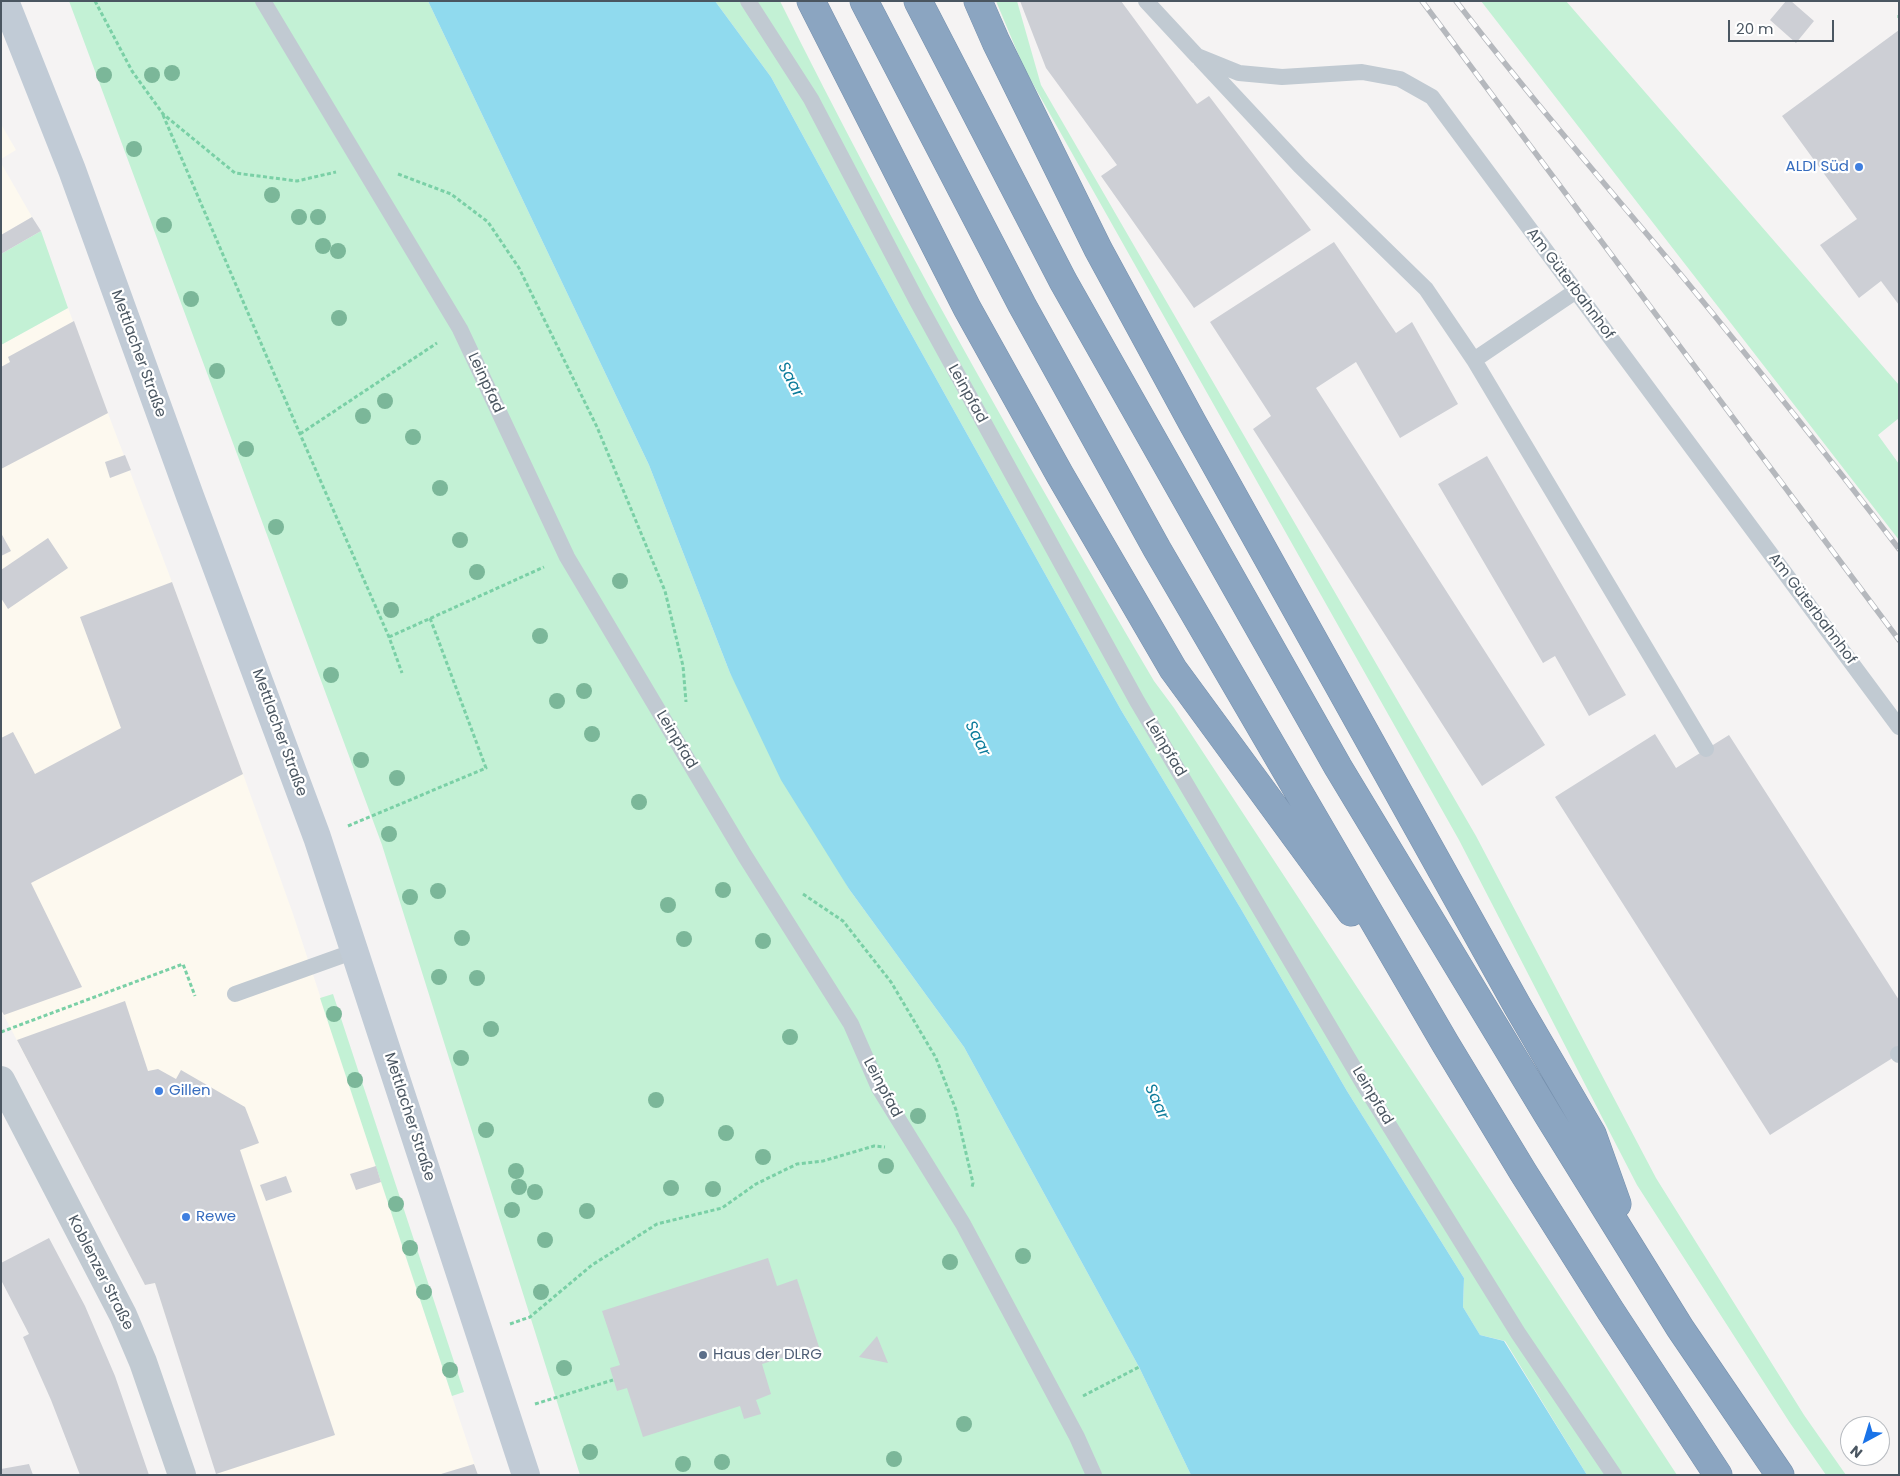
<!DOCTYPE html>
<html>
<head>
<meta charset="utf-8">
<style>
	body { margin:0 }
	#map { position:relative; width:1900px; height:1476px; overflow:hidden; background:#f5f3f3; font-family:Poppins,sans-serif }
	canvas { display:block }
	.frame { position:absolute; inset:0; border:2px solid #4a5661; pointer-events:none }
	.north { position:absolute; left:1840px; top:1416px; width:50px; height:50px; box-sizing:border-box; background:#fff; border:1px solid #b7bbc0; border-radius:50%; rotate:219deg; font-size:14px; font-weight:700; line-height:20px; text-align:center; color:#4a5661 }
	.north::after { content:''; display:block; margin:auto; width:18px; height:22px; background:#1a73e8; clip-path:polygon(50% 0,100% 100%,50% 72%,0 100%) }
	.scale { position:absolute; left:1728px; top:20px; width:106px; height:22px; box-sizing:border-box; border:2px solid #4a5661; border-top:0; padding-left:6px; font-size:15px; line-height:18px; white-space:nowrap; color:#4a5661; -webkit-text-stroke:4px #fff; paint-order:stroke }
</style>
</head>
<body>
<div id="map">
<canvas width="1900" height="1476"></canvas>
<div class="frame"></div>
<div class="north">N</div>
<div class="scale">20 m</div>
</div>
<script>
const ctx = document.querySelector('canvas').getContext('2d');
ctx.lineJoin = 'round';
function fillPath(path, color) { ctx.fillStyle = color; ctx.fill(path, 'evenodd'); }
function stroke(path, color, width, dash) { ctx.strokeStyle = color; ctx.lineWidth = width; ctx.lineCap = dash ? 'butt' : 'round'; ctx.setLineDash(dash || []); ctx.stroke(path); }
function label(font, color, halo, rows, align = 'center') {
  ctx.font = font + ' Poppins,sans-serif'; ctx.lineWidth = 4.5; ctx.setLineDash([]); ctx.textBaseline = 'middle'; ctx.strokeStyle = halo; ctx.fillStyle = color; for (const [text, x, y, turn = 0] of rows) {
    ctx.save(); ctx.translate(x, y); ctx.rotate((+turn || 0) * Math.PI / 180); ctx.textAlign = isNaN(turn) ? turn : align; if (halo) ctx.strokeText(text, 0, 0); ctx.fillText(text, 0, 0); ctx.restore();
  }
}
fillPath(new Path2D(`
	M1 124 16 150 1 159Z
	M1 163 32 217 1 235Z
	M68 308 172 582 243 774 293 914 478 1475H217L155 1283 145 1285 1 1010V345Z`), '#fdf9ef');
fillPath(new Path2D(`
	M69 1H428L649 465 730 673 849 889 964 1047 1139 1367 1191 1475H580L382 845Z
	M715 1H780C895 233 1023 458 1154 681L1174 708 1677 1475H1587L1505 1341 1480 1335 1463 1307 1464 1278 1347 1091 1241 909 1121 710 899 312 771 77Z
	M996 1H1017L1041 85 1476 836 1656 1178 1804 1415 1846 1475H1826L1790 1423 1637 1185 1459 840 1024 68Z
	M1481 1H1566L1899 385V418L1878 435 1899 464V540Z
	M41 231 68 308 1 345V254Z
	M333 994 464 1392 452 1396 320 998Z`), '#c3f1d5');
fillPath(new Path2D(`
	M428 1H715L771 77 899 312 1121 710 1241 909 1347 1091 1464 1278 1463 1307 1480 1335 1504 1341 1587 1475H1191L1139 1367 964 1047 849 889 781 780 730 673 649 465Z`), '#90daee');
fillPath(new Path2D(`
	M1020 1H1121L1197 104 1209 96 1311 230 1194 308 1101 176 1117 165 1046 68Z
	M1786 1H1791L1814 21 1796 43 1770 20Z
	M1899 30V305L1881 281 1859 298 1820 245 1857 219 1782 116Z
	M32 217 41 231 1 254V235Z
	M1334 242 1396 333 1412 322 1458 404 1400 438 1356 362 1316 388 1545 745 1482 786 1253 429 1271 416 1210 322Z
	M74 321 108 413 1 469V367L10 362 8 357Z
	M125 455 131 470 110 478 105 462Z
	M1487 456 1626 695 1589 716 1555 656 1543 663 1438 484Z
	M1 533 11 551 1 556Z
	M48 538 68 568 8 609 1 598V570Z
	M172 582 243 774 31 883 82 987 4 1015 1 1010V738L13 732 35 774 121 728 80 617Z
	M1655 734 1676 768 1729 735 1899 1000V1054L1770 1135 1555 797Z
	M125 1001 148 1071 158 1069 176 1079 181 1070 245 1107 259 1143 240 1150 335 1435 216 1474 155 1283 145 1285 17 1040Z
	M376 1166 381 1182 356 1190 350 1174Z
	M286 1176 292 1192 266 1201 260 1185Z
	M49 1238 85 1306 115 1376 149 1475H80L51 1400 23 1337 29 1334 1 1280V1263Z
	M768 1258 777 1286 797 1279 819 1347 762 1364 771 1394 756 1400 761 1414 744 1419 740 1406 643 1437 627 1388 617 1391 610 1368 620 1365 602 1311Z
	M877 1336 888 1363 859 1357Z
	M29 1464 33 1475H1V1469Z
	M474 1464 478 1475H441V1474Z`), '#cdcfd5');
const highway = new Path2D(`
	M811 1 967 308 1060 475 1173 669 1351 912
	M864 1 1022 305 1157 549 1445 1043 1523 1172 1610 1310 1718 1475
	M918 1 1063 281 1338 767 1548 1115 1680 1328 1780 1475
	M978 1 996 42 1098 249 1192 422 1518 1007 1592 1134 1617 1204`);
stroke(highway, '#7690ad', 29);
stroke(new Path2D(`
	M95 1 132 71 163 114 235 173 297 181 336 172
	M1899 15V18
	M163 115 300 434 389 637 402 673
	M398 174 451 194 488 222 519 268 597 427 665 591 683 666 686 702
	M300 434 437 343
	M389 637 544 567
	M348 826 486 768 430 618
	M803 894 843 921 891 982 936 1058 956 1110 973 1183 972 1187
	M1 1032 183 964 195 996
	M510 1324 530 1317 592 1265 657 1224 722 1208 756 1184 797 1164 823 1161 874 1146 885 1147
	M1083 1396 1139 1367
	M535 1404 613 1380`), '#7ad0a6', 3, [4, 2.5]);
stroke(new Path2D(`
	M263 1 460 329 567 557 745 856 851 1024 879 1088 963 1224 1077 1437 1094 1475
	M748 1 811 99 917 301 1137 701 1364 1085 1518 1333 1614 1475
	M1146 1 1197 56 1239 73 1282 77 1362 72 1400 79 1432 97 1899 727
	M1200 59 1300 166 1426 289 1474 360 1706 749
	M1474 360 1576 291
	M235 994 355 951
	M1898 1054 1899 1055`), '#c1cad2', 16);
stroke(new Path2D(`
	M1 1080 123 1315 143 1362 182 1475`), '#c1cad2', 28);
stroke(new Path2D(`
	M5 1 72 170 190 496 317 837 526 1475`), '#c1cbd6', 28);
stroke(highway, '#8ba5c1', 28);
const rail = new Path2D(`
	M1422 1 1899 640
	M1456 1C1528 95 1606 185 1682 276 1756 366 1828 456 1899 549`);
stroke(rail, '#b5b8bd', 5.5);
stroke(rail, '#fff', 4, [11]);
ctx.fillStyle = '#7bb799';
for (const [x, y] of [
	[172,73],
	[104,75],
	[152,75],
	[134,149],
	[272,195],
	[299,217],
	[318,217],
	[164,225],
	[323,246],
	[338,251],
	[191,299],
	[339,318],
	[217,371],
	[385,401],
	[363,416],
	[413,437],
	[246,449],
	[440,488],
	[276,527],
	[460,540],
	[477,572],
	[620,581],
	[391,610],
	[540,636],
	[331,675],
	[584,691],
	[557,701],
	[592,734],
	[361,760],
	[397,778],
	[639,802],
	[389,834],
	[723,890],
	[438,891],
	[410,897],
	[668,905],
	[462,938],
	[684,939],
	[763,941],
	[439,977],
	[477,978],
	[334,1014],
	[491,1029],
	[790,1037],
	[461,1058],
	[355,1080],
	[656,1100],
	[918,1116],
	[486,1130],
	[726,1133],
	[763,1157],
	[886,1166],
	[516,1171],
	[519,1187],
	[671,1188],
	[713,1189],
	[535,1192],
	[396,1204],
	[512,1210],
	[587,1211],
	[545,1240],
	[410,1248],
	[1023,1256],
	[950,1262],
	[424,1292],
	[541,1292],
	[564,1368],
	[450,1370],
	[964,1424],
	[590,1452],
	[894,1459],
	[722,1462],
	[683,1464]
]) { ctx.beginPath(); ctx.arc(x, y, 8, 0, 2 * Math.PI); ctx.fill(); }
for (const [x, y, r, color] of [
	[1859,167,5,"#3f7fe0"],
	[159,1091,5,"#3f7fe0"],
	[186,1217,5,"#3f7fe0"],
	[703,1355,5,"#5c6f8a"]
]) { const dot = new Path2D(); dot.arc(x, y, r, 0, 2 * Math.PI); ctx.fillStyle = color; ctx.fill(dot); stroke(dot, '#fff', 2); }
label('15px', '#366cbe', '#fff', [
	["ALDI Süd",1849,167,"right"],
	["Gillen",169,1091],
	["Rewe",196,1217]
], 'left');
label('15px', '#4a5661', '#fff', [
	["Am Güterbahnhof",1570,284,53],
	["Mettlacher Straße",138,354,70],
	["Leinpfad",485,383,65],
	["Leinpfad",967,394,61],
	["Am Güterbahnhof",1812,609,53],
	["Mettlacher Straße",279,733,70],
	["Leinpfad",676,740,59],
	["Leinpfad",1165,748,59],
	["Leinpfad",882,1088,62],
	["Leinpfad",1372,1096,59],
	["Mettlacher Straße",409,1117,72],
	["Koblenzer Straße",100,1273,63]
]);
label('15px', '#4e5e75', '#fff', [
	["Haus der DLRG",713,1355]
], 'left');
label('italic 16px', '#0c7c9b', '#fff', [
	["Saar",790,380,62],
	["Saar",977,739,63],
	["Saar",1156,1102,66]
]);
</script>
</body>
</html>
